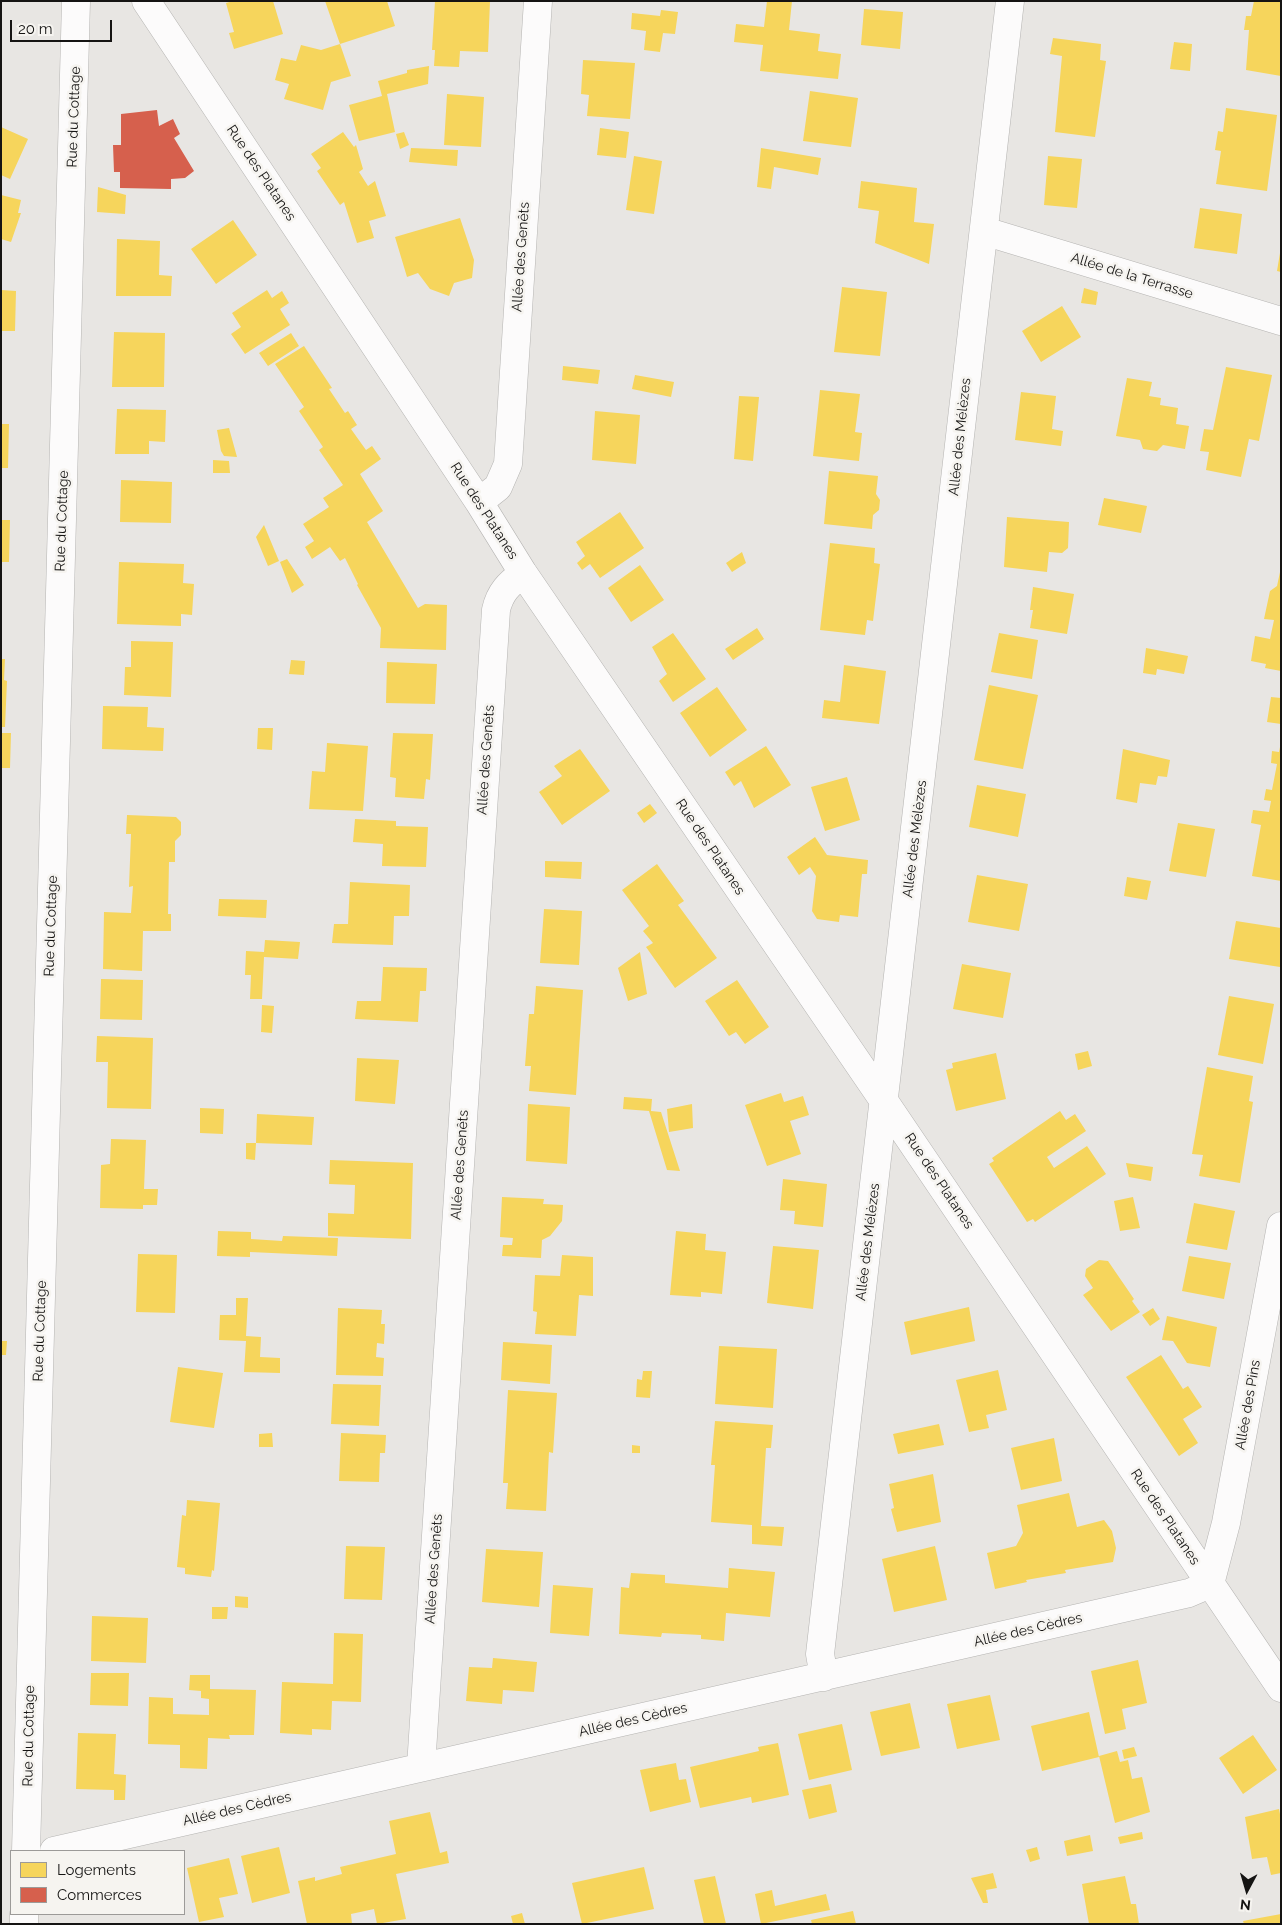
<!DOCTYPE html>
<html>
<head>
<meta charset="utf-8">
<style>
	body { margin:0 }
	#map { position:relative; width:1282px; height:1925px; overflow:hidden; background:#e8e6e3; font-family:Raleway,sans-serif }
	canvas { display:block }
	.frame { position:absolute; inset:0; border:2px solid #151413; pointer-events:none }
	.legend { position:absolute; left:10px; top:1850px; width:175px; height:65px; box-sizing:border-box; background:#f6f4f0; border:1px solid #9c9a98; margin:0; padding:6px 9px; list-style:none; font-size:15px; color:#151413 }
	.legend li { display:flex; align-items:center; gap:10px; height:25px }
	.legend b { width:25px; border:1px solid #9c9a98 }
	.north { position:absolute; left:1222px; top:1865px; width:50px; height:50px; -webkit-text-stroke:4px #f6f4f0; paint-order:stroke; rotate:186deg; font-size:14px; font-weight:700; line-height:20px; text-align:center; color:#151413 }
	.north::after { content:''; display:block; margin:auto; width:18px; height:22px; background:#151413; clip-path:polygon(50% 0,100% 100%,50% 72%,0 100%) }
	.scale { position:absolute; left:10px; top:20px; width:102px; height:22px; box-sizing:border-box; border:2px solid #151413; border-top:0; padding-left:6px; font-size:15px; line-height:18px; white-space:nowrap; color:#151413; -webkit-text-stroke:4px #f6f4f0; paint-order:stroke }
</style>
</head>
<body>
<div id="map">
<canvas width="1282" height="1925"></canvas>
<div class="frame"></div>
<ul class="legend">
<li><b style="height:14px;background:#f6d55c"></b>Logements</li>
<li><b style="height:14px;background:#d6604d"></b>Commerces</li>
</ul>
<div class="north">N</div>
<div class="scale">20 m</div>
</div>
<script>
const ctx = document.querySelector('canvas').getContext('2d');
ctx.lineJoin = 'round';
function fillPath(path, color) { ctx.fillStyle = color; ctx.fill(path, 'evenodd'); }
function stroke(path, color, width, dash) { ctx.strokeStyle = color; ctx.lineWidth = width; ctx.lineCap = dash ? 'butt' : 'round'; ctx.setLineDash(dash || []); ctx.stroke(path); }
function label(font, color, halo, rows, align = 'center') {
  ctx.font = font + ' Raleway,sans-serif'; ctx.lineWidth = 5; ctx.setLineDash([]); ctx.textBaseline = 'middle'; ctx.strokeStyle = halo; ctx.fillStyle = color; for (const [text, x, y, turn = 0] of rows) {
    ctx.save(); ctx.translate(x, y); ctx.rotate((+turn || 0) * Math.PI / 180); ctx.textAlign = isNaN(turn) ? turn : align; if (halo) ctx.strokeText(text, 0, 0); ctx.fillText(text, 0, 0); ctx.restore();
  }
}
fillPath(new Path2D(`
	M233 1H273L283 34 234 49 229 33 234 32 226 3Z
	M325 1H387L395 26 340 44 351 76 331 82 323 110 284 99 289 84 275 80 281 58 296 61 301 45 321 50 340 44Z
	M435 1H490L488 52 460 51 459 67 434 66 435 50H432Z
	M767 1H792L789 30 820 34 818 51 841 54 838 79 760 71 763 45 734 42 736 24 764 27Z
	M1254 1H1281V76L1246 70 1249 30H1244L1246 16H1251Z
	M864 9 903 12 900 49 861 45Z
	M661 10 678 12 675 34 663 33 660 52 644 50 646 31 631 29 632 13 660 16Z
	M1053 38 1101 44 1100 60 1106 61 1095 137 1055 132 1062 56 1050 54Z
	M1174 42 1192 44 1190 71 1170 69Z
	M583 60 635 63 630 119 587 116 589 95 581 94Z
	M429 66 428 84 387 94 395 132 359 141 349 105 382 96 378 81 407 73V70Z
	M810 91 858 98 851 147 803 141Z
	M447 94 484 97 481 147 444 145Z
	M1226 108 1277 115 1267 191 1216 184 1221 151 1215 150 1218 131 1223 132Z
	M1 127 28 139 10 179 1 175Z
	M600 128 629 132 626 158 597 155Z
	M343 132 354 147 356 145 363 169 359 172 368 186 375 181 386 216 369 221 374 238 357 243 344 202 340 205 317 171 321 168 311 154Z
	M404 132 409 145 400 149 396 134Z
	M411 148 458 150 457 166 409 162Z
	M761 148 821 158 818 175 774 167 771 189 757 187Z
	M634 156 662 161 654 214 626 210Z
	M1048 156 1082 159 1077 208 1044 205Z
	M861 181 917 188 914 222 934 224 929 264 875 243 879 211 858 208Z
	M98 187 126 195 125 214 97 212Z
	M1 195 21 200 18 213H21L11 242 1 239Z
	M1200 208 1242 214 1237 254 1194 248Z
	M460 218 474 260 472 278 454 283 449 296 430 289 418 273 407 277 395 237Z
	M233 220 257 255 216 284 191 249Z
	M117 239 160 241 159 275 172 276 171 296H116Z
	M1280 253 1281 254V272L1277 271Z
	M842 287 887 292 880 356 834 352Z
	M1084 288 1098 292 1096 305 1081 303Z
	M1 290 16 291 15 331H1Z
	M267 290 272 298 282 291 289 303 280 309 290 325 245 354 231 334 241 327 232 313Z
	M1062 306 1081 337 1041 362 1022 331Z
	M114 332 165 333 164 387H112Z
	M291 333 299 346 268 366 259 353Z
	M304 346 332 388 329 389 345 413 348 411 357 425 351 429 366 450 372 446 381 459 360 474 383 511 367 522 418 608 425 604 447 605 446 650 380 648 381 628 357 585 358 584 345 558 340 561 330 547 312 559 305 547 314 541 303 524 329 507 323 498 343 485 319 450 323 447 299 411 304 407 275 364Z
	M563 366 600 370 598 384 562 380Z
	M1226 367 1272 375 1259 441 1249 439 1241 477 1206 470 1209 452 1200 451 1204 429 1213 430Z
	M635 375 674 382 671 397 632 389Z
	M1127 378 1152 382 1149 396 1161 398 1160 405 1178 408 1176 424 1189 426 1185 449 1163 445 1157 451 1143 449 1140 440 1116 436Z
	M820 390 860 394 855 432 862 433 859 461 813 456Z
	M1021 392 1056 396 1052 429 1063 431 1061 446 1015 440Z
	M739 396 759 397 753 461 734 459Z
	M117 409 166 410 165 442 149 441V454H115Z
	M595 411 640 415 636 464 592 460Z
	M1 424H9L8 468H1Z
	M229 428 237 457 224 456 221 451 217 430Z
	M213 460 229 461 230 473H213Z
	M829 471 878 476 876 494 880 500 879 510 873 515 872 529 824 524Z
	M121 480 172 482 171 523 120 522Z
	M1104 498 1147 506 1141 533 1098 525Z
	M620 512 644 548 600 578 590 564 582 570 577 563 585 556 576 542Z
	M1007 517 1069 522 1068 548 1062 553 1049 552 1047 572 1004 567Z
	M1 520H10L9 562H1Z
	M264 525 279 561 268 566 256 537Z
	M830 543 875 548 874 563 880 564 873 621 867 620 865 635 820 630Z
	M742 552 746 563 732 572 726 563Z
	M287 559 304 585 292 593 280 562Z
	M119 562 184 564 183 583 194 584 192 615 181 614V626L117 624Z
	M640 565 664 600 631 622 608 588Z
	M1280 572H1281V671L1265 668 1266 664 1251 661 1255 636 1270 639 1274 620 1264 619 1270 591 1277 586Z
	M1033 587 1074 594 1067 634 1030 628 1033 610H1030Z
	M757 628 764 639 733 660 725 649Z
	M673 633 706 679 673 702 659 681 667 674 652 647Z
	M999 633 1038 640 1032 679 991 672Z
	M131 641 173 642 171 697 124 695 125 667H131Z
	M1146 648 1188 656 1184 674 1157 669 1156 675 1143 673Z
	M1 659H5L4 680 7 681 5 727H1Z
	M291 660 305 661 304 675 289 674Z
	M387 662 437 664 435 704 386 703Z
	M844 665 886 671 879 724 822 718 824 700 840 702Z
	M989 685 1038 695 1023 769 974 760Z
	M717 687 747 730 710 757 680 713Z
	M1271 697 1281 698V724L1267 722Z
	M103 706 148 707 147 727 164 728 163 751 102 749Z
	M258 728H273L272 750 257 749Z
	M1 733H11L10 768H1Z
	M393 733 433 734 430 780 426 779 424 799 395 797 396 778 390 777Z
	M327 743 368 746 363 811 309 809 312 771 325 772Z
	M766 746 791 785 754 808 741 781 734 786 725 772Z
	M1280 747H1281V881L1252 876 1261 825 1251 823 1253 810 1269 812 1271 801 1264 800 1266 789 1272 790 1277 764 1271 763 1272 751 1279 752Z
	M580 749 610 791 562 825 539 792 562 776 554 766Z
	M1123 749 1170 760 1167 777 1158 776 1156 785 1140 783 1137 803 1116 799Z
	M847 777 860 820 825 831 811 787Z
	M977 785 1026 794 1018 837 969 827Z
	M650 804 657 813 644 823 637 813Z
	M127 815 176 817 181 822V835L175 841V862H169L168 914H171V931H143L142 971 103 969 104 912 131 913 133 886 129 887 131 834H126Z
	M355 819 396 821V826L428 827 426 867 382 866 383 844 353 842Z
	M1178 823 1215 829 1206 877 1169 871Z
	M815 837 827 855 868 860 867 874H862L858 917 840 915 839 922 817 919 812 911 816 876 810 867 799 875 787 857Z
	M545 861 582 862 581 879 545 877Z
	M657 864 684 901 678 905 717 958 675 988 646 947 653 943 643 931 649 926 622 890Z
	M977 875 1028 884 1019 931 968 922Z
	M1127 877 1151 881 1147 900 1124 896Z
	M350 882 410 885 409 916H394L393 945 332 943 334 924H348Z
	M219 899 267 900 266 918 218 916Z
	M544 909 582 911 579 965 540 963Z
	M1236 921 1281 928 1280 967 1229 959Z
	M265 940 300 942 298 959 264 957 262 999H250L251 975H245L246 951 264 952Z
	M640 952 647 994 628 1001 618 968Z
	M962 964 1011 973 1003 1018 953 1009Z
	M383 967 427 968 426 991H420L418 1022 355 1019 357 1001H381Z
	M101 979 143 980 142 1020 100 1019Z
	M737 980 769 1027 745 1044 736 1032 729 1036 705 1001Z
	M536 986 583 990 576 1095 529 1091 531 1066H525L529 1014H534Z
	M1229 996 1274 1004 1263 1064 1218 1055Z
	M262 1005 274 1006 272 1033 261 1032Z
	M97 1036 153 1038 151 1109 107 1108 108 1062H96Z
	M1088 1051 1092 1066 1078 1070 1075 1054Z
	M996 1053 1006 1099 956 1111 946 1070 953 1068 952 1063Z
	M357 1058 399 1060 395 1104 355 1101Z
	M1207 1067 1253 1076 1249 1101 1253 1102 1240 1183 1199 1176 1203 1155 1192 1154Z
	M781 1093 784 1102 803 1096 809 1115 790 1121 801 1154 767 1166 745 1105Z
	M624 1097 652 1099 651 1111 661 1112 680 1171 667 1170 649 1111 623 1109Z
	M528 1104 570 1107 567 1164 526 1161Z
	M692 1104 693 1128 669 1132 667 1109Z
	M200 1108 224 1109 223 1134 200 1133Z
	M1060 1111 1066 1120 1075 1114 1086 1131 1047 1157 1054 1168 1087 1146 1106 1174 1035 1222 1033 1219 1027 1222 989 1164 994 1161 992 1158Z
	M257 1114 314 1117 312 1145 256 1143 255 1160 246 1159V1143H256Z
	M111 1139 146 1140 144 1189H158L157 1205H143V1209L100 1208 101 1165 110 1164Z
	M330 1160 413 1163 411 1239 328 1236V1213L354 1214 355 1185 329 1184Z
	M1126 1163 1153 1167 1151 1181 1129 1177Z
	M783 1179 827 1184 823 1227 794 1224 795 1211 780 1210Z
	M502 1197 544 1199 543 1204 563 1205 562 1221 550 1236 542 1240 541 1258 502 1256 503 1245H512L513 1238 500 1237Z
	M1133 1197 1140 1228 1120 1231 1114 1201Z
	M1194 1203 1235 1211 1227 1250 1186 1243Z
	M218 1231 251 1232V1239L282 1241 283 1236 338 1238 337 1256 250 1252V1257L217 1256Z
	M676 1231 706 1234 705 1250 726 1252 722 1294 701 1292V1297L670 1295Z
	M773 1246 819 1250 813 1309 767 1303Z
	M138 1254 177 1255 175 1313 136 1312Z
	M562 1255 593 1257V1296L579 1295 576 1336 535 1334 537 1312 533 1311 535 1275 560 1276Z
	M1189 1256 1231 1263 1224 1299 1182 1291Z
	M1099 1260 1108 1261 1134 1299 1132 1301 1140 1312 1111 1331 1083 1295 1093 1288 1085 1276 1086 1269Z
	M236 1298H248L246 1336 261 1337 260 1357 280 1358V1373L244 1372 246 1341 219 1340 220 1315H236Z
	M969 1307 975 1341 911 1355 904 1322Z
	M338 1308 382 1310 381 1324H385L384 1344 377 1343 376 1357 384 1358 383 1376 336 1375Z
	M1153 1308 1160 1319 1150 1326 1142 1315Z
	M1167 1316 1217 1327 1210 1367 1187 1363 1173 1341 1162 1340Z
	M1 1341H7L6 1355H1Z
	M503 1342 552 1345 550 1384 501 1380Z
	M719 1346 777 1349 773 1408 715 1404Z
	M1161 1355 1183 1389 1188 1386 1202 1407 1183 1419 1198 1443 1179 1456 1126 1377Z
	M178 1367 223 1373 214 1428 170 1422Z
	M998 1370 1007 1410 986 1415 989 1428 969 1432 956 1380Z
	M643 1371H652L650 1398 636 1397 637 1379 642 1380Z
	M333 1384 381 1385 379 1426 331 1424Z
	M508 1390 557 1393 553 1453 549 1452 546 1511 506 1509 508 1483H503Z
	M715 1421 773 1425 771 1448H766L761 1526 784 1527 782 1546 752 1544V1525L711 1522 715 1465H711Z
	M939 1424 944 1445 898 1454 893 1434Z
	M272 1433 273 1447H259V1434Z
	M341 1433 386 1435 385 1453H380L379 1482 339 1481Z
	M1054 1438 1062 1481 1021 1490 1011 1448Z
	M632 1445 640 1446V1453H632Z
	M933 1474 941 1522 897 1532 891 1509 894 1508 889 1484Z
	M1069 1493 1077 1527 1104 1520 1112 1531 1116 1548 1113 1562 1065 1570 1066 1573 1026 1580 1027 1582 995 1589 987 1553 1016 1546 1023 1533 1017 1505Z
	M187 1500 220 1503 214 1571 212 1570 211 1577 185 1574V1568L177 1567 182 1515 186 1516Z
	M346 1546 385 1547 382 1600 344 1599Z
	M935 1546 947 1600 894 1612 882 1559Z
	M486 1549 543 1552 539 1607 482 1602Z
	M729 1568 775 1572 770 1617 726 1613 724 1641 701 1639V1635L662 1633 661 1637 619 1634 621 1587 629 1588 631 1573 665 1575V1583L728 1588Z
	M553 1585 593 1588 589 1636 550 1633Z
	M235 1596 248 1597V1608L235 1607Z
	M212 1607H228L227 1619H212Z
	M92 1616 148 1618 146 1663 91 1661Z
	M334 1633 363 1634 361 1702 332 1701 331 1730 312 1729V1735L280 1733 282 1682 333 1684Z
	M493 1658 537 1662 534 1692 503 1690 502 1704 466 1701 469 1667 492 1668Z
	M1138 1660 1147 1703 1122 1709 1126 1729 1105 1734 1091 1671Z
	M91 1673H129L128 1706 90 1705Z
	M190 1675H210V1689L256 1690 254 1735H229L230 1739 208 1738 207 1769 180 1768V1745L148 1744 149 1697 173 1698V1714L209 1715V1699L201 1698V1691L189 1690Z
	M990 1695 1000 1740 957 1749 947 1704Z
	M910 1703 920 1748 881 1756 870 1712Z
	M1089 1712 1099 1757 1042 1771 1031 1726Z
	M842 1724 852 1770 809 1780 798 1734Z
	M78 1733 116 1734 114 1774 126 1775 125 1800H114V1790L76 1789Z
	M1253 1735 1277 1770 1243 1794 1219 1758Z
	M778 1743 789 1795 752 1803 751 1797 700 1808 690 1767 759 1751 758 1747Z
	M1134 1747 1137 1756 1124 1759 1122 1750Z
	M1117 1751 1120 1762 1128 1760 1132 1779 1142 1777 1150 1812 1115 1823 1099 1756Z
	M676 1763 679 1780 686 1779 691 1802 650 1812 640 1770Z
	M831 1784 837 1812 809 1819 802 1790Z
	M1279 1809 1281 1819V1873L1271 1875 1267 1857 1252 1859 1245 1817Z
	M430 1812 440 1853 447 1851 449 1863 396 1874 406 1919 377 1924 374 1909 351 1914 352 1924H307L298 1881 315 1877V1881L342 1874 340 1867 396 1854 389 1821Z
	M1142 1832 1143 1839 1120 1844 1118 1837Z
	M1090 1835 1093 1851 1067 1856 1064 1841Z
	M279 1847 290 1893 252 1903 241 1856Z
	M1037 1847 1040 1859 1030 1862 1026 1850Z
	M229 1858 238 1894 219 1898 224 1917 199 1922 187 1868Z
	M644 1867 654 1909 582 1924 572 1883Z
	M993 1873 997 1888 986 1890 988 1903H983L971 1878Z
	M715 1876 726 1924H704L694 1880Z
	M1125 1876 1131 1904H1136L1139 1924H1089L1082 1884Z
	M772 1890 775 1906 826 1894 830 1910 761 1924 755 1894Z
	M853 1911 856 1924H812L811 1920Z
	M522 1913 525 1924H513L511 1916Z
	M1281 1914V1924H1244L1243 1921Z`), '#f6d55c');
fillPath(new Path2D(`
	M157 110 159 126 173 119 180 134 174 138 194 171 185 178 171 179V189L120 188V172H114L113 145H121V114Z`), '#d6604d');
const minor = new Path2D(`
	M146 1 479 502 523 573 884 1101 1281 1688
	M984 231 1281 321
	M479 502 498 487 508 464 538 1
	M824 1677 820 1654 1010 1
	M421 1767 496 610C500 592 509 584 523 573
	M26 1851 76 1
	M54 1851 1189 1593 1210 1584 1226 1523 1281 1226
	M24 1924V1914`);
stroke(minor, '#b5b4b2', 29);
stroke(minor, '#fcfbfb', 28);
label('14px', '#151413', '#f6f4f0', [
	["Rue du Cottage",74,117,-88],
	["Rue des Platanes",261,173,56],
	["Allée des Genêts",521,257,-86],
	["Allée de la Terrasse",1132,276,17],
	["Allée des Mélèzes",960,437,-84],
	["Rue des Platanes",484,511,57],
	["Rue du Cottage",62,521,-88],
	["Allée des Genêts",486,760,-86],
	["Allée des Mélèzes",915,839,-83],
	["Rue des Platanes",710,847,56],
	["Rue du Cottage",51,926,-88],
	["Allée des Genêts",460,1165,-86],
	["Rue des Platanes",939,1181,56],
	["Allée des Mélèzes",868,1242,-83],
	["Rue du Cottage",40,1331,-88],
	["Allée des Pins",1248,1405,-80],
	["Rue des Platanes",1165,1517,56],
	["Allée des Genêts",434,1569,-86],
	["Allée des Cèdres",1028,1630,-13],
	["Allée des Cèdres",633,1720,-13],
	["Rue du Cottage",29,1736,-89],
	["Allée des Cèdres",237,1809,-13]
]);
</script>
</body>
</html>
